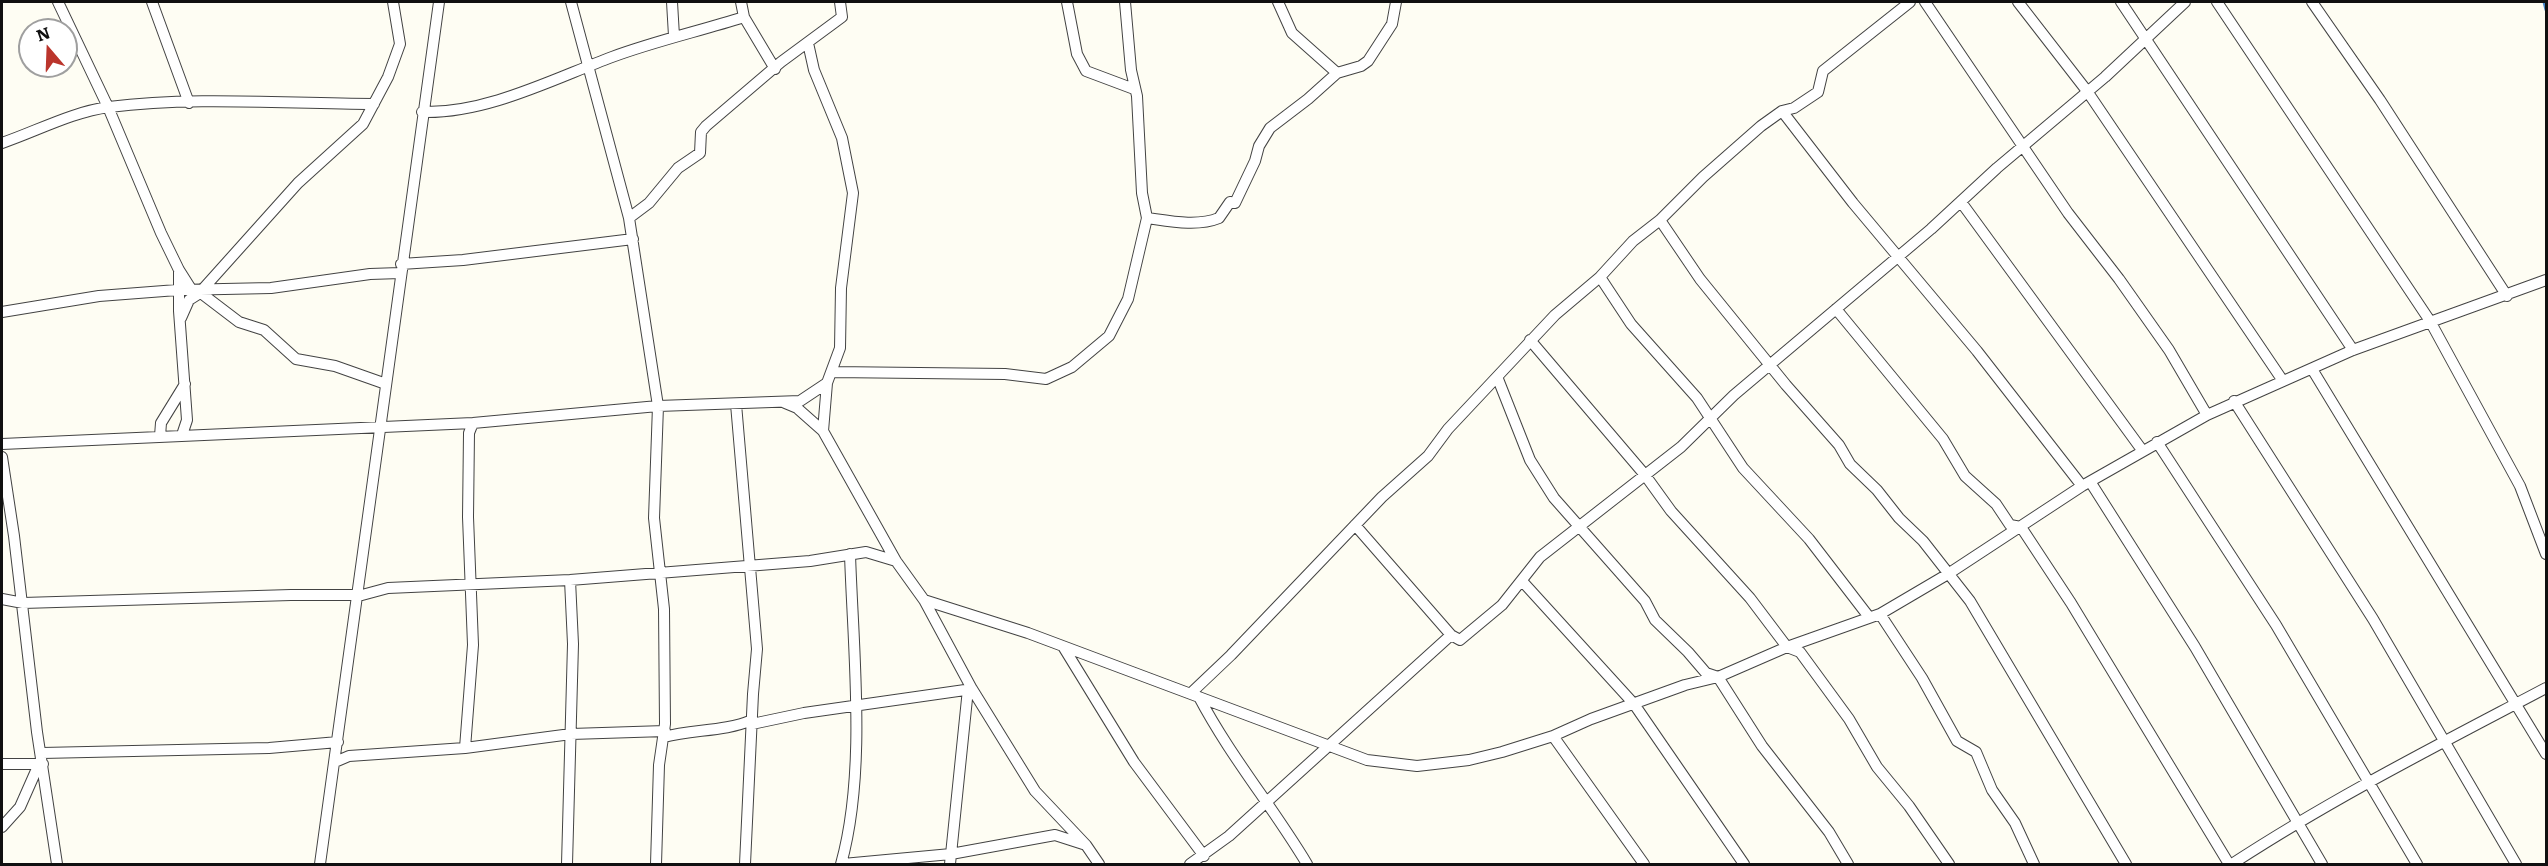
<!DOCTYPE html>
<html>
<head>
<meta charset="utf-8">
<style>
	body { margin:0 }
	#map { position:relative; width:2548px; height:866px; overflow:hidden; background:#fefdf3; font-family:Literata,serif }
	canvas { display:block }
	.frame { position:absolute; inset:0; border:3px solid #101010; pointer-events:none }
	.north { position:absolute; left:18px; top:18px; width:60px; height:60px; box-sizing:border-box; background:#fff; border:2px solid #9f9f9f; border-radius:50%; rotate:341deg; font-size:16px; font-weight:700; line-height:24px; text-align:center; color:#101010 }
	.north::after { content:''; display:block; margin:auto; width:21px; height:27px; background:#bb352c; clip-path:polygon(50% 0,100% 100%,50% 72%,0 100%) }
</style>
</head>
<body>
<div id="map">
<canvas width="2548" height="866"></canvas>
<div class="frame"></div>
<div class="north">N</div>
</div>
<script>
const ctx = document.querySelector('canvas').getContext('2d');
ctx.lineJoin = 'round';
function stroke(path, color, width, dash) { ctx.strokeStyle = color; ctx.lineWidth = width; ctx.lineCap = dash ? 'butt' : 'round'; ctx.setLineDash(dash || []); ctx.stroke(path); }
stroke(new Path2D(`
	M2544 2 2546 10`), '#4384c8', 3);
const street = new Path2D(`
	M58 2 108 107 161 233 179 270 191 289
	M152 2 189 103
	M571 2 629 218 658 406 654 518 664 609 665 724 659 765 656 864
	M672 2 674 36
	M741 2 744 17 775 69
	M1067 2 1077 54 1086 71 1134 89
	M1278 2 1292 33 1337 73
	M1925 2 2068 213 2119 279 2169 350 2207 415
	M2018 2 2087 91 2283 381
	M2121 2 2353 350
	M2217 2 2430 321 2520 486 2546 554
	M2312 2 2380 100 2507 296
	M1782 111 1853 203 1977 351 2082 486
	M422 112C486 114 553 79 612 57 655 41 700 31 744 17
	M2 143C37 131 72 112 109 107 196 96 287 104 374 104
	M1961 202 2142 450
	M629 218 649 203 678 168 700 153 701 132 706 126 781 62 842 17 840 2
	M1147 218C1169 221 1197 227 1219 218L1230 202 1235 203 1255 161 1259 146 1270 128 1308 99 1337 73 1361 66 1368 61 1392 24 1396 2
	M1660 220 1700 279 1786 385 1839 445 1850 464 1877 490 1899 518 1923 541 1970 601 2126 864
	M401 264 463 260 633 239
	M179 270V311L187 420 182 435
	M1600 277 1631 324 1697 398 1743 468 1809 539 1869 617
	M197 290 239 322 264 330 296 359 335 366 386 384
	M202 290 298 183 363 124 388 77 400 44 393 2
	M1836 309 1943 439 1965 476 1996 504 2010 525 2021 527 2071 603 2229 864
	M2 312 99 296 177 290 271 288 370 274 400 273
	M181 318 189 300 200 293
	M1530 340 1645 475 1671 511 1750 598 1787 647 1800 652 1849 719 1877 767 1909 806 1949 864
	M2312 369 2546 754
	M833 372 1005 374 1046 379 1072 367 1109 336 1128 299 1147 218 1142 193 1137 96 1131 70 1125 2
	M1498 379 1530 460 1554 498 1645 601 1655 620 1688 652 1706 673 1718 677 1762 746 1829 832 1848 864
	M2234 401 2373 619 2516 864
	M785 403 797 408 823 431 896 561 924 600 972 689 1035 791 1086 845 1099 864
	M736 404 757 649 753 694 745 864
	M823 431 827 383
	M160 436 161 423 185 384
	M2157 442 2276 625 2417 864
	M2 444 473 423 658 406 800 401 827 383 840 348 841 288 853 193 842 138 814 70 808 43
	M2 457 14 536 37 732 57 864
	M2091 483 2195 647 2322 864
	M1355 525 1451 635
	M1522 581 1634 704 1744 864
	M2 599 23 603 291 595H362L388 588 570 580 810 561 866 552 896 561
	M924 600 1028 633 1367 760 1417 766 1469 760 1502 752 1553 736 1591 719 1685 685 1718 677 1787 647 1880 614 1948 574 2082 486 2207 415 2353 350 2546 280
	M1880 614 1922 678 1957 741 1976 752 1992 790 2015 823 2034 864
	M1064 648 1134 762 1204 856
	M1191 693 1231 655 1382 497 1428 456 1448 429 1555 315 1600 277 1633 241 1660 220 1703 177 1761 126 1782 111 1794 108 1818 92 1823 71 1910 2
	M1199 697C1230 756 1273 807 1307 864
	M752 724 804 713 972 689
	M1553 736 1644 864
	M664 737C693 729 724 732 752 720
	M465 748 473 645 468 517 469 433 473 423
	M42 753 269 748 338 742
	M335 762 349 756 465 748 571 734 665 731
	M2 764H43
	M2 827 20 807 39 764
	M320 864 439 2
	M567 864 573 644 570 580
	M841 864C867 771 853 651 850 554
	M843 864 951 854 1055 835 1083 844
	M950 864 968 689
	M1190 864 1229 836 1451 635 1460 640 1502 605 1540 557 1681 447 1734 395 1931 229 1997 168 2105 77 2185 2
	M2232 864C2333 798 2440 744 2546 688`);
stroke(street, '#434343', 12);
stroke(street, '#fff', 10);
</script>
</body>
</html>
